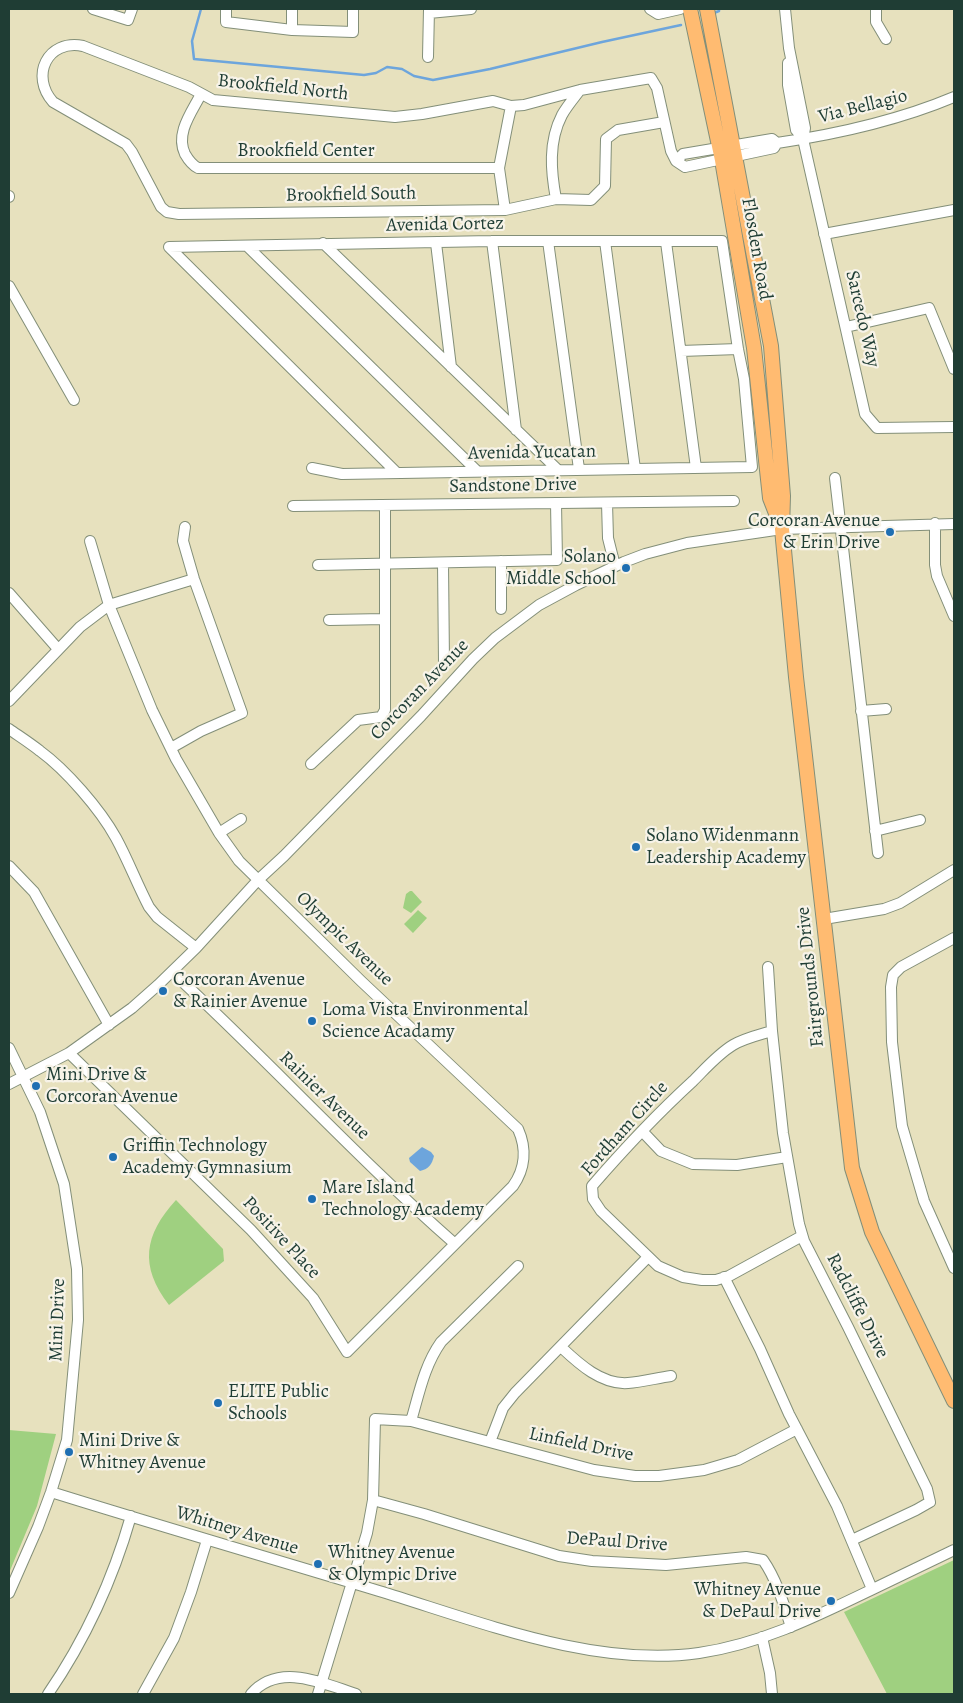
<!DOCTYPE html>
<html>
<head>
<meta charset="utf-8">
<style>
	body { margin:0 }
	#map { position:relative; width:963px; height:1703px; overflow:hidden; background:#e7e1be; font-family:Alegreya,serif }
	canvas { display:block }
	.frame { position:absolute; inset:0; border:10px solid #1f3d34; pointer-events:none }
</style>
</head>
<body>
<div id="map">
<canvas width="963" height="1703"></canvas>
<div class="frame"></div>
</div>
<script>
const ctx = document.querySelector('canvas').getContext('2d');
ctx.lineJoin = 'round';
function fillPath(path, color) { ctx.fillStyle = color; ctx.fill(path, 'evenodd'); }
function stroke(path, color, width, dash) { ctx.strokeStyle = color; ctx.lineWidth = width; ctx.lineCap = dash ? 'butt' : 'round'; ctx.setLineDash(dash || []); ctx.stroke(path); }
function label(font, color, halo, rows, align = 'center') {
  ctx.font = font + ' Alegreya,serif'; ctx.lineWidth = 4.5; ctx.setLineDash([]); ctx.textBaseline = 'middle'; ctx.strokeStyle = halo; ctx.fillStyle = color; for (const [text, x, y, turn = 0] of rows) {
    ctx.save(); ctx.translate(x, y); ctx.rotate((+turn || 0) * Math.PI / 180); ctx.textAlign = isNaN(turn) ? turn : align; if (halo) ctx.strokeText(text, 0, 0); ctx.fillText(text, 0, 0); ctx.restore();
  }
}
fillPath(new Path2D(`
	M410 891H412L422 902 411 913 403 908 406 894Z
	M418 910 427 918 413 933 404 924Z
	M176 1200 223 1249 224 1261 169 1305C139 1266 144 1235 176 1200Z
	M9 1430 56 1434 37 1506 9 1573Z
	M954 1560V1694H887L844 1612Z`), '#9fd080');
fillPath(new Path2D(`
	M422 1147 431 1152 434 1156C432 1164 429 1169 420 1171L410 1162 409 1158Z`), '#6da5dc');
stroke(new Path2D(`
	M201 9 192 41 194 59 364 75 376 73 387 67 402 69 414 76 433 80 490 69 602 42 681 25
	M714 13 719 11V9`), '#6da5dc', 2.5);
const minor = new Path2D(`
	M93 9 128 20 132 9
	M226 9V22L292 30 353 32V9
	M650 9 658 14 680 9
	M785 9 789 48 805 128 803 139 865 414 877 428 954 427
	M876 9V22L886 39
	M429 13 471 9
	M292 30V9
	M428 57 429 9
	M788 63V85L796 130 803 139
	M201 94C192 112 175 133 185 154 189 161 192 165 198 168H499
	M664 122 618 130 606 139 605 186 591 200 556 199 505 210 179 214 167 212 161 207 132 152 126 144 53 102C30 76 47 39 83 46L189 87 213 100 395 117 422 114 493 101 511 106 524 105 580 90 651 78 657 88 671 151 676 161 685 167 774 148 777 143C838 134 897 121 954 97
	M676 161 683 154 772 139 777 143
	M9 197V196
	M556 199C551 172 548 142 562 115 567 106 574 98 580 90
	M505 210 499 168 511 106
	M824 234 954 210
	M492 241 516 430
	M548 241 579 469
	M605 241 635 469
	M666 242 696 468
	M323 243 557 469
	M436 243 451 367
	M247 246 477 471
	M169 247 492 241H722L738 349 744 379 752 467 342 474 312 468
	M169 247 397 473
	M9 286 74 400
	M846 327 929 308 954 369
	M681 351 738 349
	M835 478 878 853
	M607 503 608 538 615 566
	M293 506 734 501
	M935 523V565L937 576 954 616
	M501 561V609
	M443 563 444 663
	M318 565 557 560 556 503
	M9 593 58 649
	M329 620 385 619
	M9 701 80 627 109 605 194 579
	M861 711 886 709
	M9 729C19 736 30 743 40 751 66 770 100 809 116 838 128 860 137 884 149 907L157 917 196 948
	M171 748 201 731 242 713 194 579 183 541 185 527
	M311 764 358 720 381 717 385 710V505
	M875 831 920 820
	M219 833 241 819
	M9 866 34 892 109 1025
	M824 919 884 909 900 903 954 870
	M954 938 901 967 893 975 891 987 892 1042 902 1126 924 1201 954 1268
	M768 967 772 1031 783 1133 799 1224 804 1241 848 1327 927 1489 930 1502 916 1510 852 1540
	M172 972C268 1060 356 1157 454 1243
	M772 1031C759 1035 745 1038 733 1045 718 1054 705 1069 693 1081 657 1114 624 1149 592 1186L593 1199 601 1211 658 1266 683 1277 702 1280H716L729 1276 802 1236
	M9 1048 40 1112 64 1184 77 1269 78 1320 67 1440 51 1492 38 1527 9 1593
	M69 1053 251 1230 313 1298 347 1352 513 1186C525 1169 527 1149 518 1129L361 981 239 861 219 833 176 759 152 710 109 605 90 541
	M9 1084 69 1053 132 1008 158 985 196 948 258 880 284 856 421 716 473 659 495 638 539 605 576 585 624 562 645 554 687 543 782 529 954 524
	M642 1131 661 1151 693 1164 737 1165 787 1157
	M724 1277 760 1349 789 1414 837 1506 872 1589
	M561 1347C579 1364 602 1385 628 1383 642 1382 657 1378 671 1376
	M411 1421C419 1394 424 1366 441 1342L518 1266
	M490 1442 503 1408 515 1393 648 1257
	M51 1492C160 1526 270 1558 379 1591 478 1621 595 1668 699 1653 761 1644 817 1616 873 1589 900 1576 927 1563 954 1550
	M373 1500 424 1514 559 1556 592 1561 666 1565 746 1557 763 1560C777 1580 784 1605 791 1627
	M762 1637 770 1673 772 1694
	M48 1694C85 1640 113 1579 131 1516
	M143 1694 174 1638 191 1592 207 1540
	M251 1694C279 1662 322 1683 356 1694
	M318 1694 367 1533 373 1500 375 1419 411 1421 594 1470 635 1476H659L704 1470 738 1460 797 1429`);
const major = new Path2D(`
	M690 9 722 160 754 348 770 498 779 521
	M707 9 771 346 783 496 782 529 796 677 852 1168 872 1232 954 1401`);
stroke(minor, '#838f79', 12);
stroke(major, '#838f79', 16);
stroke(minor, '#fff', 10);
stroke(major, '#ffbb71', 14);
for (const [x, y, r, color] of [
	[890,532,5,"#1f6fb2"],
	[626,568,5,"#1f6fb2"],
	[636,847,5,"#1f6fb2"],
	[163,991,5,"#1f6fb2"],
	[312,1021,5,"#1f6fb2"],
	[36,1086,5,"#1f6fb2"],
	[113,1157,5,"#1f6fb2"],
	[312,1199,5,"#1f6fb2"],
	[218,1403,5,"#1f6fb2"],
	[69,1452,5,"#1f6fb2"],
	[318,1564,5,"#1f6fb2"],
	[831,1601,5,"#1f6fb2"]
]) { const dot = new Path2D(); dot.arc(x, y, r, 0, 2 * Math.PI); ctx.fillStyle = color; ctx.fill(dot); stroke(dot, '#f7f3e8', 2); }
label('19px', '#1f3d34', '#f7f3e8', [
	["Brookfield North",283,88,6],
	["Via Bellagio",863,107,-14],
	["Brookfield Center",306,151],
	["Brookfield South",351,195,-1],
	["Avenida Cortez",445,225,-1],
	["Flosden Road",756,249,80],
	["Sarcedo Way",862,319,77],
	["Avenida Yucatan",532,453,-1],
	["Sandstone Drive",513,486,-1],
	["Corcoran Avenue",420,690,-46],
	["Olympic Avenue",344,939,44],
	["Fairgrounds Drive",811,977,-96],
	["Rainier Avenue",324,1096,44],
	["Fordham Circle",625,1129,-48],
	["Positive Place",281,1238,47],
	["Radcliffe Drive",857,1306,63],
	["Mini Drive",58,1320,-88],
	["Linfield Drive",581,1445,12],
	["Whitney Avenue",237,1531,17],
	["DePaul Drive",617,1542,4]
]);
label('19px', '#1f3d34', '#f7f3e8', [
	["Corcoran Avenue",880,521,"right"],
	["& Erin Drive",880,543,"right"],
	["Solano",616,557,"right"],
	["Middle School",616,579,"right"],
	["Solano Widenmann",646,836],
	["Leadership Academy",646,858],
	["Corcoran Avenue",173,980],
	["& Rainier Avenue",173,1002],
	["Loma Vista Environmental",322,1010],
	["Science Acadamy",322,1032],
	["Mini Drive &",46,1075],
	["Corcoran Avenue",46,1097],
	["Griffin Technology",123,1146],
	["Academy Gymnasium",123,1168],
	["Mare Island",322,1188],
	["Technology Academy",322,1210],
	["ELITE Public",228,1392],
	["Schools",228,1414],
	["Mini Drive &",79,1441],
	["Whitney Avenue",79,1463],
	["Whitney Avenue",328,1553],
	["& Olympic Drive",328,1575],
	["Whitney Avenue",821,1590,"right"],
	["& DePaul Drive",821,1612,"right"]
], 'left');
</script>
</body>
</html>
